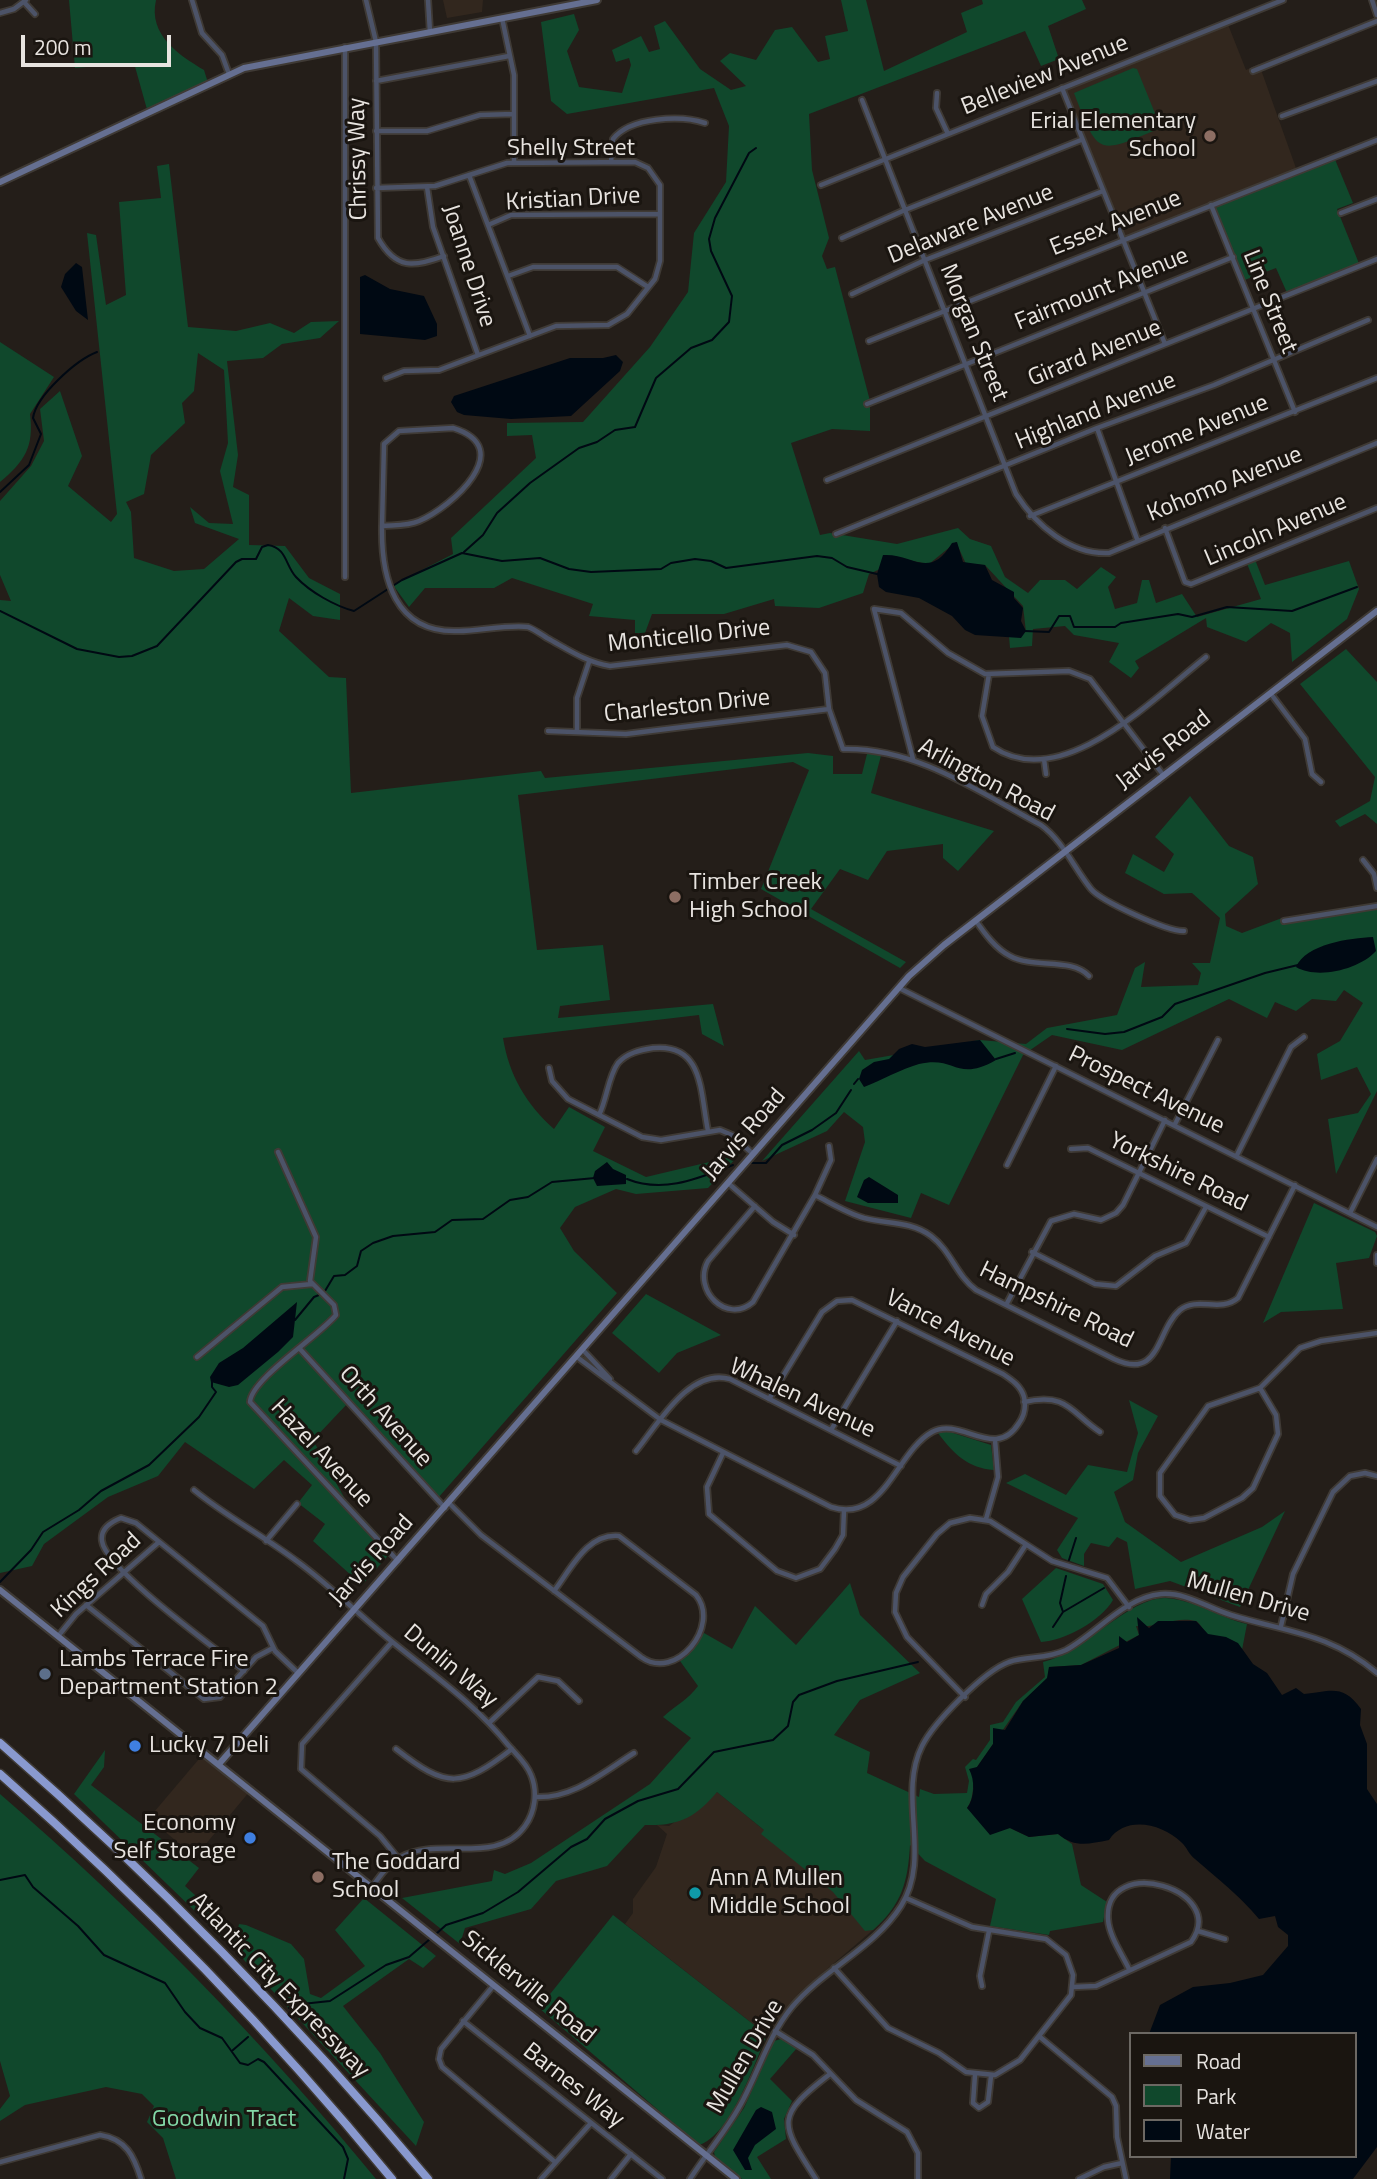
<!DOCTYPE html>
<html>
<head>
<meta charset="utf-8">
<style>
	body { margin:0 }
	#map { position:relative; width:1377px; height:2179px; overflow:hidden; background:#241e19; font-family:"Titillium Web",sans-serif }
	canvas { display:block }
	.legend { position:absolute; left:1129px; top:2032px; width:228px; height:126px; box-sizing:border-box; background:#1a1510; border:2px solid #6c6863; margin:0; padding:9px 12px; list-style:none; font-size:21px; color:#e8e4e0 }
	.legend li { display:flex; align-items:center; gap:14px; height:35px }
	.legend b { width:35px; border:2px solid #6c6863 }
	.scale { position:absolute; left:21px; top:35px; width:150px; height:32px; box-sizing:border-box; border:4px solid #e8e4e0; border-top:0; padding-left:9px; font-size:21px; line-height:24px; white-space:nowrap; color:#e8e4e0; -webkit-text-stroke:5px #1a1510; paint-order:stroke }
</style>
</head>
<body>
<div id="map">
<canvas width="1377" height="2179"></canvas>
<ul class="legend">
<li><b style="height:9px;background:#656f91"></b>Road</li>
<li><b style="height:19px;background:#10482c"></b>Park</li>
<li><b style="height:19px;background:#000913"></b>Water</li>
</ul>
<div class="scale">200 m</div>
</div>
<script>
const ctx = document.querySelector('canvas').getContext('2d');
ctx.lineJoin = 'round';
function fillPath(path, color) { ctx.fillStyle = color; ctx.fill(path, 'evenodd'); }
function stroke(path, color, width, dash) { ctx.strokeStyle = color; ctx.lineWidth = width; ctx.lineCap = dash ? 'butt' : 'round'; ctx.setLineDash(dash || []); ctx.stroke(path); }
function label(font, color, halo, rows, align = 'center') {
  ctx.font = font + ' "Titillium Web",sans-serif'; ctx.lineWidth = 6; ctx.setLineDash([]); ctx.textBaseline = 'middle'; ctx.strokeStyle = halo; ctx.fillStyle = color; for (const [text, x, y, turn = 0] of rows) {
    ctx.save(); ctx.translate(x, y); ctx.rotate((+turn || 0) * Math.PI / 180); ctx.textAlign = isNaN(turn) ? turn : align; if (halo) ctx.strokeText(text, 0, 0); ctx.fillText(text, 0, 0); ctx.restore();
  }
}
fillPath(new Path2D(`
	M443 0H483L482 12 447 18Z
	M1227 22 1246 70 1259 64 1297 171 1121 240 1062 88Z
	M204 1753 250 1791 195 1857 149 1818Z
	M717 1792 880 1924 799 1993 767 2035 625 1924 633 1913V1899L656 1867 667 1834 657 1825 669 1826Z`), '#32271e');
fillPath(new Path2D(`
	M69 0H156C148 35 179 55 204 70L209 86 148 113 134 63 75 68Z
	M841 0H866L884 71 967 32 961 13 983 4 982 0H1082L1086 9 1048 26 1059 59 1041 66 1025 31 809 114 812 170 829 238 822 256 827 269 835 267 870 401V431L832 429 791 443 820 535 830 533 897 544 958 528 970 539 991 546 1005 577 1028 593 1040 580H1065L1077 589 1101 567 1116 577 1108 587 1115 609 1137 603 1142 580H1149L1156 603 1182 594 1197 617 1261 599 1246 561 1254 557 1265 585 1349 561 1359 589 1347 619 1292 662 1290 633 1271 623 1246 642 1207 627 1206 618 1135 661 1139 668 1131 678 1109 662 1119 643 1074 635 1065 626 1033 629 1032 646 1010 648 1009 636 1026 632 1023 606 985 565 966 564 956 542 929 564 902 559 869 574 863 593 819 608 775 606 774 599 724 614H652L645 633H635V620L589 616 593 604 512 578 494 588H425L409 607 393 585 453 554 451 538 536 458 532 435 507 436V423L583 422 650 347 688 292 694 233 726 182 729 126 714 88 567 114 551 101 541 22 574 14 579 30 567 51 579 87 622 93 631 65 629 58 616 62 612 50 641 36 649 52 660 49 654 26 665 21 700 69 731 90 746 86 720 61 730 53 756 60 775 30 792 27 818 62 830 59 825 36 848 31Z
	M1133 68 1137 69 1161 128C1097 154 1099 158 1074 93Z
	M1334 157 1353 203 1337 209 1360 266 1288 295 1276 268 1242 281 1211 205Z
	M169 164 188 327 236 331 270 323 294 333 311 322 339 321 320 338 282 344 263 358 227 361 238 455 233 487 249 495V545L285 546 309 578 340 594V620L313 616 289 598 279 631 329 677 346 678 351 793 541 771 545 778 808 753 833 756V774H862L868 750 882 752 871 793 994 831 958 871 943 858V844L887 851 868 880 840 869 811 909 906 962 900 968 761 889 809 770 793 762 518 795 537 950 603 945 610 1000 560 1006 558 1018 713 1004 724 1046 702 1034 699 1015 503 1038C509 1075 526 1104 554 1129L569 1107 605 1127 593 1151 646 1177 739 1155 708 1188 636 1194 616 1189 575 1207 560 1228 574 1251 617 1293 438 1498 348 1403 313 1440 345 1499 393 1550 362 1585 313 1541 325 1524 298 1503 312 1485 284 1460 254 1489 185 1442 158 1476 108 1497 44 1544 32 1566 0 1573V600L11 601 0 575V501L31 466 44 441 40 409 60 391 82 456 68 486 111 522 117 514 87 233 96 235 106 305 126 295 119 202 161 198 157 166ZM198 353 224 370 228 443 220 471 233 524 209 523 190 507 195 523 239 539 204 569 174 571 134 558 131 512 126 502 144 494 151 455 185 423 182 403 194 391Z
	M0 342 54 377 30 414C34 447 25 461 0 482Z
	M1346 649 1377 682V824L1365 814 1340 827 1335 821 1370 801 1375 777 1300 684Z
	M1190 796 1229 846 1253 857 1258 884 1225 914 1226 926 1242 933 1282 918 1377 904V1091L1336 1174 1328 1119 1358 1113 1371 1094 1357 1067 1321 1080 1317 1054 1340 1041 1363 1003 1344 990 1336 1001 1312 999 1296 1011 1275 1002 1267 1018 1229 999 1122 1050 1052 1035 1023 1055 949 1205 921 1193 911 1218 845 1201 865 1142 863 1127 844 1112 827 1131 762 1161 859 1051 865 1060 980 1040 1026 1044 1047 1028 1117 1015 1135 968 1145 962 1141 987 1198 985 1201 973 1192 963H1210L1220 918 1192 893 1164 894 1125 873 1133 854 1164 872 1174 854 1155 837Z
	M1314 1203 1375 1232 1377 1236 1369 1258 1336 1263 1343 1309 1281 1312 1263 1323Z
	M646 1294 721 1335 677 1353 659 1373 612 1333Z
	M1129 1400 1158 1416 1138 1453 1133 1480 1114 1492 1125 1522 1181 1562 1262 1527 1285 1511 1240 1607 1170 1581 1135 1589 1127 1542 1117 1537 1109 1547 1091 1543 1084 1554V1566L1062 1558 1057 1550 1078 1518 1006 1483 1025 1474 1066 1495 1088 1465 1127 1472 1138 1433Z
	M947 1431 991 1445 994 1470C967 1468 953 1453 938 1433Z
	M1056 1568 1103 1584 1113 1600C1101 1621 1064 1641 1041 1642L1022 1599Z
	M850 1583 860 1615 920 1673 860 1700 834 1735 870 1752 867 1773 919 1797 920 1789 934 1794 967 1793 969 1781 965 1767 973 1759 976 1760 990 1740V1725L1003 1722 1016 1702 1045 1677 1043 1662C1085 1652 1128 1598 1165 1598 1193 1599 1220 1618 1247 1624L1242 1650C1233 1635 1218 1643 1207 1634 1203 1630 1201 1624 1196 1621 1173 1616 1158 1629 1136 1626L1139 1635 1081 1665 1049 1667 1048 1678 1023 1701 977 1767C971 1781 976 1796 967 1808L1029 1837 1058 1834 1072 1844 1081 1885 1107 1902 1103 1922 1050 1931 1049 1935 990 1926 996 1899 925 1861 910 1845C908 1881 902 1905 873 1930L865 1931 833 1892 761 1834 764 1830 717 1792C695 1818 679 1826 645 1825L607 1866 556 1881 531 1909 465 1928 460 1944 402 1898 492 1881 494 1870 505 1874 531 1863 650 1784 691 1738 663 1717C676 1705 688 1700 698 1686L680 1661 704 1633 732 1649 755 1606 796 1645Z
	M105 1750 104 1767 91 1785 199 1868 185 1886 237 1933 239 1924 246 1925 291 1944 304 1959 310 1994 321 1998 365 1966 335 1930 364 1898 436 1956 423 1968 409 1959 343 2006 380 2053 424 2122 416 2146 232 1947 74 1794Z
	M0 1794C135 1910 263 2041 376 2179H176L163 2138 147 2122 154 2106 142 2094 106 2087 25 2105 0 2121V2109L10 2096 0 2061Z
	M613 1915 767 2035C754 2064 731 2135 699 2145L539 2008Z
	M781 2039 797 2048 770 2079 792 2101 784 2119 786 2139 757 2157 771 2179H742L715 2157 714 2152 744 2108 774 2041Z`), '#10482c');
fillPath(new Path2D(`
	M76 263 82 267 88 320 76 311 61 287 65 274Z
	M365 275 390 289 424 296 437 324V336L425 340 360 334V277Z
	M616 355 623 362 620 371 571 416 511 419 464 415 457 412 451 402 454 396 570 358H603Z
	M957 542 963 562 985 565 992 580 1014 592V598L1023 608 1021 621 1026 631 1021 638 975 635 965 630 952 616 919 598 886 592 879 587 877 574 883 555C913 553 929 581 952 543Z
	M1373 937 1376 951C1360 969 1318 980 1296 967 1306 944 1350 938 1373 937Z
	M980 1040 996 1060C956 1083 956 1055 919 1064 901 1069 882 1080 864 1087L859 1079 862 1070 874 1062 889 1059 899 1049 912 1044 925 1047Z
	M607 1162 613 1169 626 1175V1184L597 1186 593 1178 595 1171Z
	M869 1177 898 1195V1203H868L857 1197 864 1180Z
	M297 1302 293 1337 278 1352 238 1385 229 1387 211 1382 210 1377 219 1363 243 1348Z
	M1137 1617 1149 1628 1158 1621H1196L1208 1634 1226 1637 1238 1643 1253 1664 1267 1673 1282 1695 1296 1688 1304 1694C1332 1691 1343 1684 1361 1709L1360 1725 1367 1744V1789L1377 1804V2147L1353 2179H1170L1171 2156H1354V2034H1149L1160 2005 1193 1987 1230 1983 1263 1975 1288 1946V1935L1278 1927 1275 1916 1259 1919C1237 1893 1220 1881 1195 1859 1189 1855 1187 1847 1181 1842 1162 1824 1126 1815 1109 1840 1088 1844 1075 1848 1058 1834L1029 1837 1010 1828 990 1835 967 1808C975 1798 975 1780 969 1769L977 1767 993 1744V1728L1005 1730 1023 1701 1047 1678 1049 1667 1081 1665 1119 1648V1636L1127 1642 1139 1635Z
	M761 2107 772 2112 776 2129 755 2145 748 2158 752 2170H745L733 2150 756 2110Z`), '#000913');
stroke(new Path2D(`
	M0 492 29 465 41 434 33 418C36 396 76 360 97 352
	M464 552 483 535 497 513 530 483 579 448 597 442 615 430 635 427 656 378 691 348 712 340 729 322 732 296 711 251 709 239 715 218 749 153 756 148
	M0 611 77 649 119 657 132 656 157 646 236 562 242 559H256L262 547 268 545C287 548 285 565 296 577 310 592 335 606 354 611L402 580 462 553 502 561 540 558 569 569 591 572 661 569 671 563 695 559 711 561 726 568 817 556 832 558 847 567 877 574
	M1025 631 1049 632 1059 616H1070L1074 627H1115L1121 623 1178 614 1192 617 1227 607 1292 611 1357 587
	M1067 1029 1105 1034 1124 1032 1162 1017 1175 1004 1265 973 1298 965
	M996 1059 1015 1053
	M854 1084 858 1079
	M752 1163H766L782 1145 812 1130 836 1113 851 1090
	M627 1179C664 1194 699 1178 733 1165
	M325 1291 334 1276 345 1275 357 1266 361 1251 373 1243 393 1236 435 1232 452 1220 483 1219 510 1200 528 1197 552 1182 595 1178
	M295 1320 314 1297 319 1295
	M1069 1560 1076 1538
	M0 1582 31 1550 43 1532 79 1510 101 1491 149 1465 199 1417 216 1392 212 1387V1381
	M1063 1612 1104 1588
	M1053 1627 1063 1612 1060 1603 1066 1576
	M0 1880 25 1875 33 1887 78 1926 104 1955 165 1983 185 2012 200 2028 222 2038 240 2063 248 2065 258 2059 264 2062 343 2147 348 2159 344 2179
	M436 1934 446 1925 483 1913 518 1892 571 1847 587 1839 605 1819 638 1801 678 1789 714 1752 773 1740 788 1726 793 1702 799 1695 837 1681 918 1662
	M289 2008 302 2004 330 2001 386 1965 409 1957 430 1939
	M233 2050 248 2037`), '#000913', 2);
const street = new Path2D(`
	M192 0 202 33 222 55 229 74
	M366 0 376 42 378 238C396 270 414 267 444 256
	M428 0 430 32
	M1372 0 1377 15
	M24 2 35 14
	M0 13 14 9 26 0
	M502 18 514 75V163
	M1253 71 1377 21
	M376 81 509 56
	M1062 88 1165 344
	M937 93 936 108 948 134
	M862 100 1016 494C1036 525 1070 555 1109 553L1377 443
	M1282 116 1377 81
	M376 131H427L480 115 514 114
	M611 162 613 139C630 117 681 115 705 123
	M469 175 530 336
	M821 185 1283 0
	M427 187 433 227 478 355
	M376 188 435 186 507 163 635 162 648 168 660 185V261L655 279 627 314 608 325 556 326 439 370 404 371 386 378
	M1211 205 1295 412
	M1341 213 1377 199
	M488 225 511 215 660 214
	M842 238 905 210 1081 140
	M508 276 533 267H617L648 287
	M852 294 925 260 1103 191
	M869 341 1377 140
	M867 404 1233 257
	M453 428C518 448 452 507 419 521 408 526 394 525 382 526L384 444 399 431Z
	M1097 428 1137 539
	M827 480 1377 259
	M1030 516 1377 378
	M382 526C381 577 394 634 459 631 478 631 511 624 528 627 534 629 542 635 547 638 569 650 586 662 610 666L787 645 811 652 825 673 829 709 843 749C916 747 979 792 1041 825 1063 841 1074 868 1091 889 1101 901 1168 932 1184 931
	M1165 528 1185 582 1191 584 1377 508
	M836 534 1097 428 1214 385 1368 320
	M345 577V47
	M989 674 982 716 993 747C1062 794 1155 697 1206 657
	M1271 694 1305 739 1312 774 1321 782
	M548 731 626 734 829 709
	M577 732V698L589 662
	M913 759 874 609 901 613 948 653 985 674 1069 671 1090 679 1164 776
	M1044 759 1046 774
	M1363 860 1374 874 1377 888
	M976 921C985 934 996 949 1010 956 1034 969 1071 957 1089 976
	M1284 921 1377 906
	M899 988 1377 1227
	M549 1068 552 1081 568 1099 642 1137 661 1140 720 1130 732 1135 753 1154
	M599 1115C607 1099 608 1077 618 1063 627 1053 640 1050 653 1048 704 1043 700 1092 708 1131
	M1175 1124 1218 1040
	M1071 1149 1088 1148 1269 1237
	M278 1152 316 1237 310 1281 334 1305 336 1315C319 1336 251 1379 250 1402L398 1561
	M1237 1155 1291 1047 1304 1037
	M1007 1165 1056 1066
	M728 1183 773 1222 794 1235
	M815 1195C831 1203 847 1213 864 1218 887 1224 911 1221 931 1236 951 1251 956 1275 976 1290L1114 1359C1161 1381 1156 1330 1180 1310 1198 1296 1220 1313 1238 1298L1295 1185
	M755 1206 708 1261C692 1290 727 1325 753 1302L815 1195 831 1160 829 1146
	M1350 1213 1377 1159
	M1032 1252 1095 1284 1116 1286 1155 1256 1186 1243 1206 1207
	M1377 1255V1263
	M1006 1305 1051 1221 1074 1214 1101 1220 1116 1213 1123 1205 1165 1120
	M300 1349 445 1508
	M583 1350 610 1379
	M197 1357 282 1287 312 1284
	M577 1357 661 1420 831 1507C884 1524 896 1452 932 1432 961 1416 995 1462 1019 1423 1024 1416 1026 1406 1024 1397 1021 1386 1012 1380 1003 1374L852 1300 837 1301 822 1312 769 1399
	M1260 1388 1276 1415 1278 1434 1253 1488 1242 1498 1204 1518 1190 1520 1175 1515 1160 1496V1473L1208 1406 1260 1388 1300 1348 1321 1341 1377 1333
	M1024 1402C1068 1392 1071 1413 1100 1432
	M831 1430 897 1321
	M636 1451C658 1424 690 1367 730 1379L901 1466
	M723 1453 707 1487 709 1514 777 1571 796 1578 820 1569 835 1549 843 1535 844 1510
	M194 1490C227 1517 264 1536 298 1562 332 1587 362 1618 395 1644 436 1677 476 1705 509 1746 517 1755 527 1764 531 1775 538 1792 535 1812 525 1826 497 1866 438 1836 401 1857 389 1863 380 1876 372 1887
	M449 1503 481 1535 641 1657C676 1682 721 1626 696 1595L619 1536C587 1533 571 1569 554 1591
	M986 1519 998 1477 995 1440
	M266 1541 297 1504
	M86 1605 204 1699 220 1697 256 1657 273 1648
	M982 1605 986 1594 1008 1572 1025 1546
	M1281 1626 1293 1574 1333 1492 1350 1476 1365 1473 1377 1476
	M59 1635 76 1614 159 1542
	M392 1642 302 1744 301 1769 380 1836 398 1858
	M244 1671C218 1650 105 1569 102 1541 100 1529 111 1522 121 1518L136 1523 263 1626 275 1651 297 1672
	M965 1697 907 1637 895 1612 896 1593 903 1577 937 1534 950 1523 970 1518 990 1521 1052 1561 1107 1578 1129 1607
	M490 1722 538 1677 558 1681 579 1701
	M396 1749C447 1789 461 1788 512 1749
	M535 1797C573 1799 602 1773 634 1753
	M1198 1931 1225 1939
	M834 1968 888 2028 939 2053 966 2072 995 2075 1020 2060 1071 1995 1073 1975 1066 1955 1046 1939 972 1927 906 1898
	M494 1985 441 2049 439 2059 442 2067 555 2162
	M982 1986 980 1976 989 1931
	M1073 1987 1096 1986 1191 1942C1230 1889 1104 1853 1108 1919 1109 1936 1122 1954 1129 1969
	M463 2021 662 2179
	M775 2031 813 2055 856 2100 907 2132 918 2153V2179
	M1040 2037 1112 2097 1116 2106 1117 2137 1126 2179
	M975 2075 973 2103 979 2108 988 2102 991 2076
	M0 2162 100 2135C126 2139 134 2156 141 2179
	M541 2179 591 2123
	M611 2179 631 2154
	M690 2179C707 2152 729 2128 743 2100 760 2068 769 2035 792 2007 824 1969 875 1947 901 1906 932 1857 897 1796 922 1746 934 1722 984 1671 1009 1662 1027 1656 1048 1659 1066 1650 1096 1634 1125 1597 1161 1594 1186 1592 1208 1608 1231 1615 1286 1632 1330 1633 1377 1673
	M816 2179C780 2123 774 2117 830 2074
	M1079 2179 1104 2167 1122 2163`);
const secondary = new Path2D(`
	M0 182 244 68 597 0
	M0 1590 736 2179
	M219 1764 909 976 944 945 1377 611`);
const highway = new Path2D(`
	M0 1743C154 1877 297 2023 428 2179
	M0 1774C141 1898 273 2034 392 2179`);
stroke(street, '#3f3a35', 8);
stroke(secondary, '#3f3a35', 10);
stroke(highway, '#3f3a35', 11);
stroke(street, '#4c5368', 4.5);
stroke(secondary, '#656f91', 6);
stroke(highway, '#8999cf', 8);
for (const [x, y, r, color] of [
	[1210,136,7,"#8d6e63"],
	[675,897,7,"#8d6e63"],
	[45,1674,7,"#5c6f8a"],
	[135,1746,7,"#3f7fe0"],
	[250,1838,7,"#3f7fe0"],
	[318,1877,7,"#8d6e63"],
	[695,1893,7,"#0f9aa8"]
]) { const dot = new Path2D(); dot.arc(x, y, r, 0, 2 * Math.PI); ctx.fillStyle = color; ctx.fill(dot); stroke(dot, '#1a1510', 2.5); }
label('24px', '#e8e4e0', '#1a1510', [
	["Belleview Avenue",1045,76,-22],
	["Shelly Street",571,149],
	["Chrissy Way",359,159,-91],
	["Kristian Drive",573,200,-3],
	["Essex Avenue",1116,224,-22],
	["Delaware Avenue",971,225,-22],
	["Joanne Drive",468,266,72],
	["Fairmount Avenue",1102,290,-22],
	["Line Street",1269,302,68],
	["Morgan Street",973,333,68],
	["Girard Avenue",1095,354,-22],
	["Highland Avenue",1096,412,-22],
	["Jerome Avenue",1197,431,-22],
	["Kohomo Avenue",1225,485,-22],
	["Lincoln Avenue",1276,531,-23],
	["Monticello Drive",689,637,-6],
	["Charleston Drive",687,707,-6],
	["Jarvis Road",1164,751,-38],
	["Arlington Road",986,781,28],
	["Prospect Avenue",1146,1091,26],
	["Jarvis Road",745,1135,-49],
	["Yorkshire Road",1178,1173,26],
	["Hampshire Road",1056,1306,26],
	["Vance Avenue",950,1329,27],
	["Whalen Avenue",802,1399,25],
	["Orth Avenue",385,1417,48],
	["Hazel Avenue",321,1454,47],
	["Jarvis Road",372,1561,-48],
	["Kings Road",97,1576,-43],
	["Mullen Drive",1248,1598,16],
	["Dunlin Way",450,1667,40],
	["Atlantic City Expressway",279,1986,46],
	["Sicklerville Road",528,1988,39],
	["Mullen Drive",746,2057,-60],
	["Barnes Way",573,2086,38]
]);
label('24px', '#e8e4e0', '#1a1510', [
	["Erial Elementary",1196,122,"right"],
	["School",1196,150,"right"],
	["Timber Creek",689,883],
	["High School",689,911],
	["Lambs Terrace Fire",59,1660],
	["Department Station 2",59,1688],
	["Lucky 7 Deli",149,1746],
	["Economy",236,1824,"right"],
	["Self Storage",236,1852,"right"],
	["The Goddard",332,1863],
	["School",332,1891],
	["Ann A Mullen",709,1879],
	["Middle School",709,1907]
], 'left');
label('24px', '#83d9a7', '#1a1510', [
	["Goodwin Tract",224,2120]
]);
</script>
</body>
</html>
